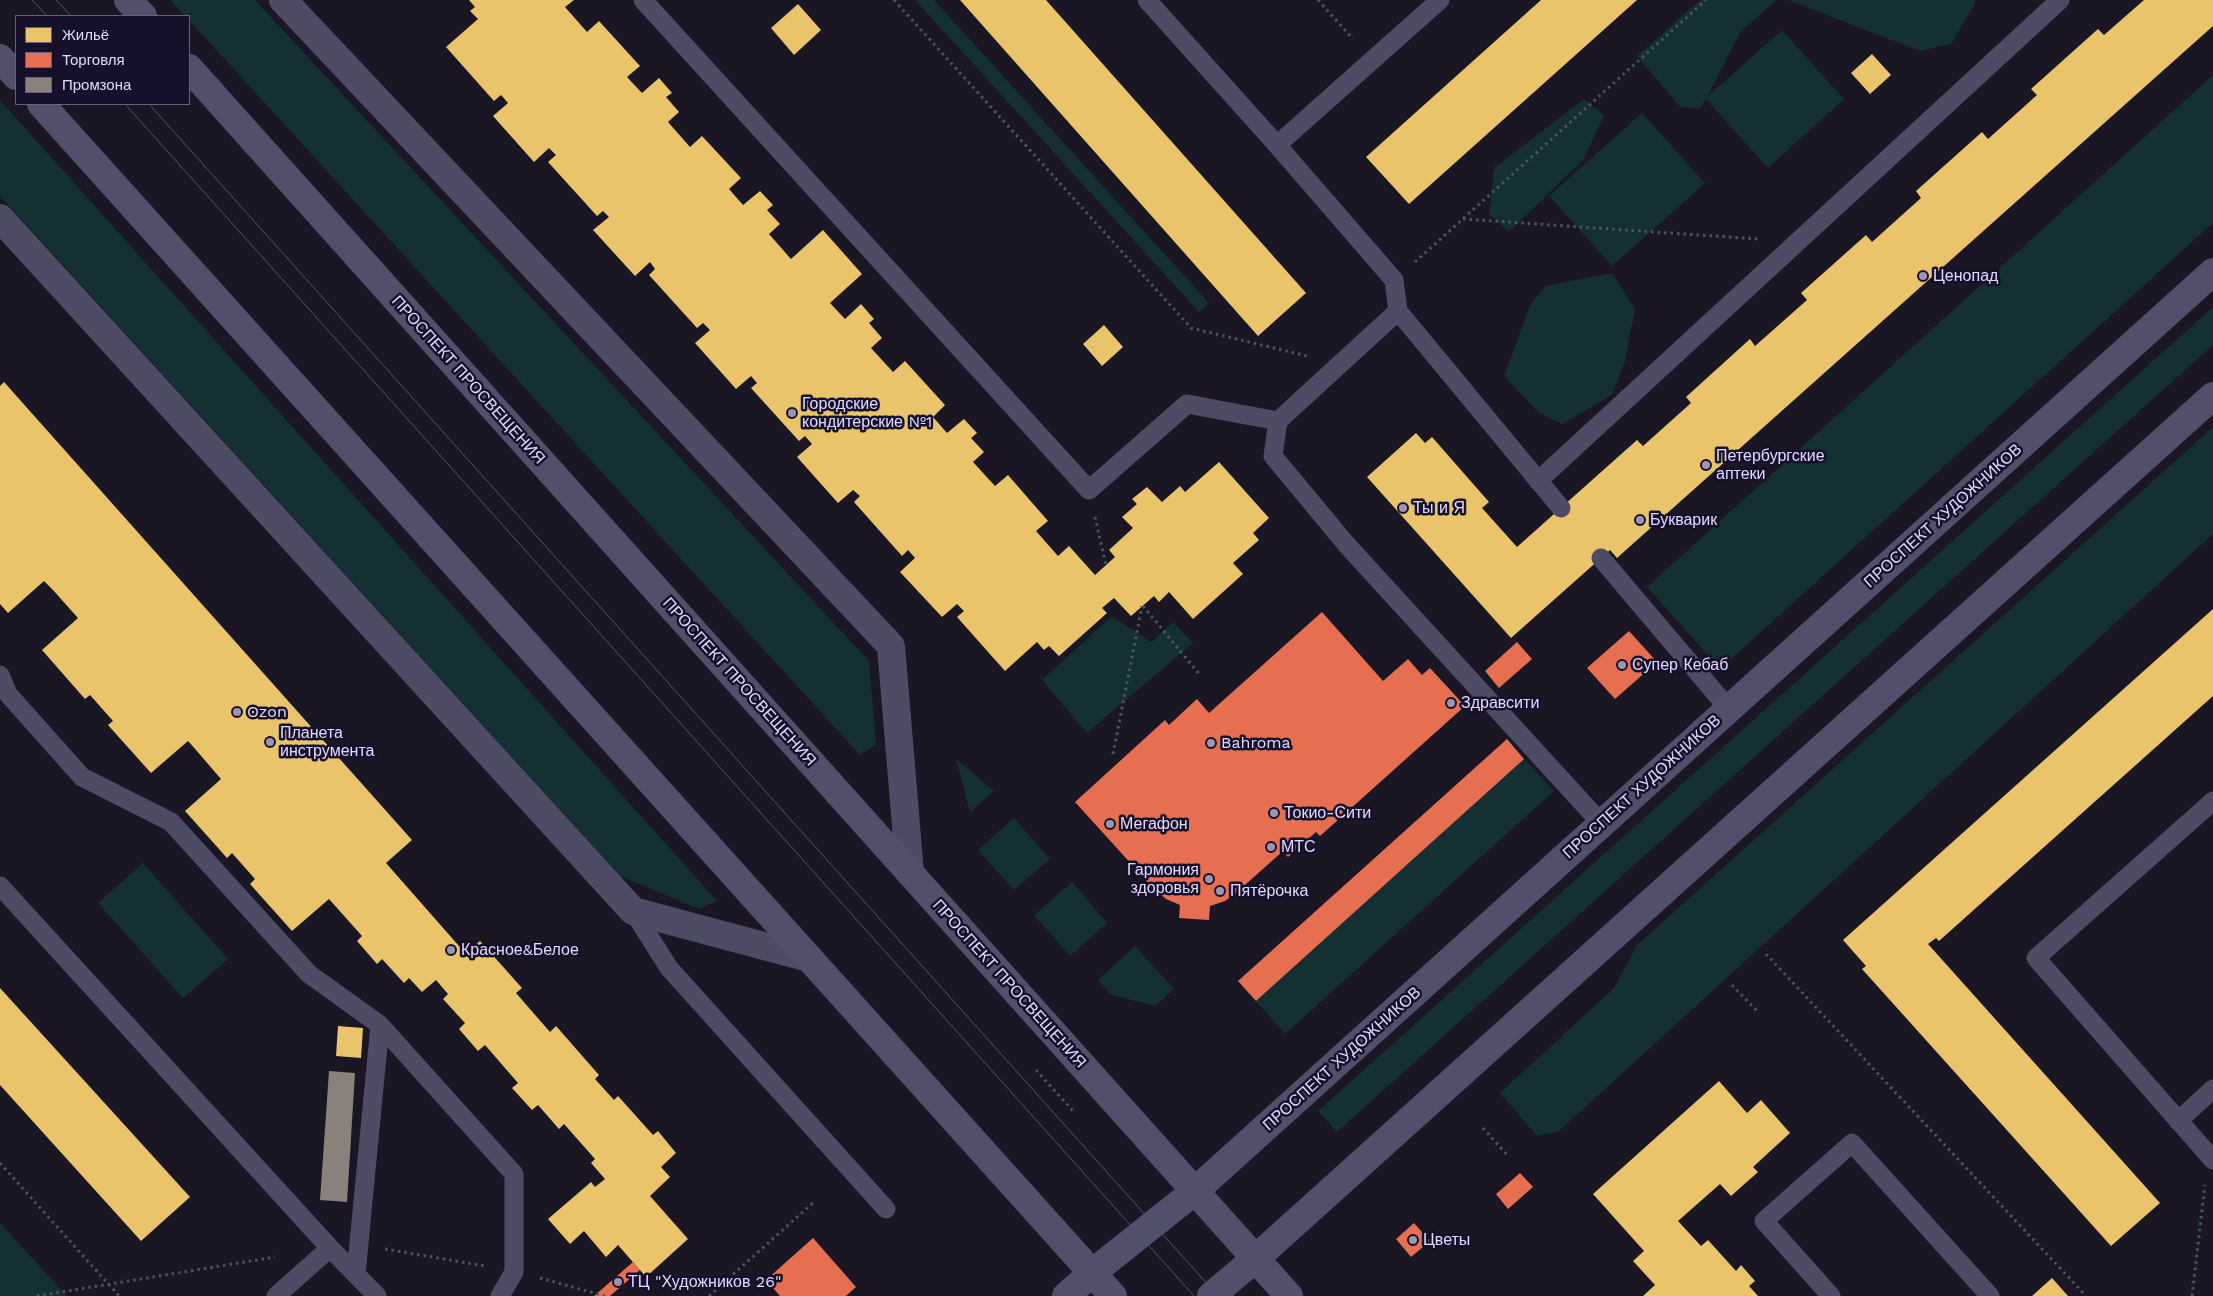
<!DOCTYPE html>
<html>
<head>
<meta charset="utf-8">
<style>
	body { margin:0 }
	#map { position:relative; width:2213px; height:1296px; overflow:hidden; background:#1a1624; font-family:"Work Sans",sans-serif }
	canvas { display:block }
	.legend { position:absolute; left:15px; top:15px; width:175px; height:90px; box-sizing:border-box; background:#16102a; border:1px solid #67617f; margin:0; padding:6px 9px; list-style:none; font-size:15px; color:#e0daff }
	.legend li { display:flex; align-items:center; gap:10px; height:25px }
	.legend b { width:25px; border:1px solid #67617f }
</style>
</head>
<body>
<div id="map">
<canvas width="2213" height="1296"></canvas>
<ul class="legend">
<li><b style="height:14px;background:#e9c46a"></b>Жильё</li>
<li><b style="height:14px;background:#e76f51"></b>Торговля</li>
<li><b style="height:14px;background:#8a817c"></b>Промзона</li>
</ul>
</div>
<script>
const ctx = document.querySelector('canvas').getContext('2d');
ctx.lineJoin = 'round';
function fillPath(path, color) { ctx.fillStyle = color; ctx.fill(path, 'evenodd'); }
function stroke(path, color, width, dash) { ctx.strokeStyle = color; ctx.lineWidth = width; ctx.lineCap = dash ? 'butt' : 'round'; ctx.setLineDash(dash || []); ctx.stroke(path); }
function label(font, color, halo, rows, align = 'center') {
  ctx.font = font + ' "Work Sans",sans-serif'; ctx.lineWidth = 5; ctx.setLineDash([]); ctx.textBaseline = 'middle'; ctx.strokeStyle = halo; ctx.fillStyle = color; for (const [text, x, y, turn = 0] of rows) {
    ctx.save(); ctx.translate(x, y); ctx.rotate((+turn || 0) * Math.PI / 180); ctx.textAlign = isNaN(turn) ? turn : align; if (halo) ctx.strokeText(text, 0, 0); ctx.fillText(text, 0, 0); ctx.restore();
  }
}
fillPath(new Path2D(`
	M170 0H255L869 661 876 745 860 755 189 20V16H185Z
	M915 0H934L1209 303 1199 312Z
	M1700 0H1777L1741 31 1707 97 1782 30 1844 99 1768 168 1706 99 1700 109 1680 107 1637 56Z
	M1788 0H1975V4L1951 44 1920 51Z
	M2213 75V223L1720 669 1647 587Z
	M1584 99 1604 115 1584 159 1509 232 1489 214 1494 168Z
	M0 100 717 901 699 909 620 876 0 196Z
	M1642 113 1705 183 1612 266 1549 196Z
	M1612 273 1635 309 1625 361 1612 395 1562 424 1539 413 1504 376 1531 303 1546 286Z
	M2213 307V345L1337 1132 1318 1111Z
	M2213 427V534L1558 1132 1537 1136 1500 1093 1614 988 1637 945Z
	M1112 616 1151 642 1173 622 1193 643 1087 733 1042 680Z
	M956 759 994 791 970 812Z
	M1524 759 1554 791 1285 1034 1256 1001Z
	M1014 818 1050 859 1014 890 978 850Z
	M143 863 228 959 183 998 98 903Z
	M1072 882 1107 923 1070 956 1034 915Z
	M1135 946 1174 989 1155 1006 1110 994 1098 980Z
	M0 1223 67 1296H0Z`), '#143032');
fillPath(new Path2D(`
	M469 0H574L565 7 587 32 599 21 640 66 627 77 642 93 659 78 672 93 666 97 679 112 668 122 690 147 702 136 741 178 729 189 743 205 760 191 773 205 767 210 780 224 769 234 791 259 823 230 862 274 830 303 845 319 861 304 874 319 869 323 882 338 871 348 893 372 905 361 945 405 933 417 947 433 964 419 977 433 971 438 984 452 973 462 995 486 1008 475 1048 521 1036 531 1058 556 1069 546 1095 575 1115 557 1109 550 1133 528 1122 517 1137 504 1132 499 1147 487 1162 502 1180 486 1185 492 1219 462 1269 518 1253 533 1259 540 1233 563 1243 574 1193 619 1169 592 1159 602 1154 596 1131 616 1114 598 1102 608 1107 613 1059 656 1049 646 1044 650 1037 642 1005 671 957 617 964 611 957 604 942 617 900 572 915 558 908 550 902 556 854 502 860 496 853 490 838 503 797 457 812 444 805 436 799 441 751 388 757 383 751 376 736 389 695 343 710 330 703 323 697 328 649 275 655 269 650 262 635 276 593 230 609 217 603 211 597 216 548 162 556 155 549 148 534 162 493 116 508 103 501 95 494 101 446 47 478 19 470 11 475 7Z
	M960 0H1046L1306 293 1258 336Z
	M1541 0H1637L1409 204 1366 157Z
	M2144 0H2213V26L1617 558 1610 550 1511 638 1367 477 1416 433 1425 443 1432 437 1489 502 1482 508 1517 547 1637 440 1643 446 1691 403 1686 397 1750 339 1755 346 1807 300 1801 293 1866 235 1872 242 1921 198 1916 191 1982 132 1988 139 2037 95 2031 89 2098 29 2104 35Z
	M798 4 821 30 794 55 771 28Z
	M1872 54 1891 75 1870 94 1851 73Z
	M1104 325 1123 347 1102 366 1083 344Z
	M4 382 412 840 386 863 466 954 480 941 522 988 516 993 550 1032 556 1026 599 1075 595 1079 614 1100 618 1096 653 1135 658 1131 676 1153 661 1167 670 1177 650 1196 688 1239 646 1277 618 1245 606 1257 584 1231 570 1244 548 1219 591 1182 595 1187 605 1179 591 1163 595 1159 564 1124 559 1129 538 1105 532 1110 512 1088 518 1083 485 1045 478 1051 459 1029 465 1023 443 999 448 994 436 980 422 992 409 978 404 983 382 959 377 964 357 941 362 936 329 899 292 931 250 884 255 879 232 853 227 858 185 811 221 779 196 750 188 741 151 773 108 725 113 721 90 695 85 699 42 650 78 618 53 590 44 581 8 613 0 604V386Z
	M2213 609V696L1939 941 1936 938 1928 944 2160 1203 2111 1246 1862 969 1866 966 1843 940Z
	M0 988 190 1197 141 1241 0 1085Z
	M338 1026 363 1028 361 1058 336 1056Z
	M1719 1081 1747 1113 1761 1100 1790 1133 1753 1167 1758 1172 1731 1196 1720 1184 1678 1221 1701 1246 1708 1240 1736 1271 1741 1265 1755 1281 1749 1286 1758 1296H1643L1655 1285 1633 1261 1644 1251 1593 1194Z
	M2052 1278 2068 1296H2032Z`), '#e9c46a');
fillPath(new Path2D(`
	M1322 612 1383 681 1408 659 1422 675 1430 668 1465 706 1320 836 1316 832 1288 857 1283 851 1236 893 1225 901 1210 906 1209 920 1179 918 1180 905 1166 899 1153 888 1075 802 1165 720 1169 725 1197 699 1209 713Z
	M1629 631 1657 662 1615 699 1587 668Z
	M1517 642 1532 659 1499 688 1485 671Z
	M1507 739 1524 759 1256 1001 1238 981Z
	M1520 1173 1533 1187 1508 1209 1496 1194Z
	M1414 1223 1430 1241 1411 1257 1396 1239Z
	M813 1238 856 1287 846 1296H780L766 1280Z
	M633 1262 640 1270 610 1296H594Z`), '#e76f51');
fillPath(new Path2D(`
	M329 1071 355 1073 347 1202 320 1200Z`), '#8a817c');
stroke(new Path2D(`
	M894 0 1191 328 1307 356
	M1318 0 1353 39
	M1463 219 1758 239
	M1415 262 1706 0
	M1095 517 1106 565
	M1143 606 1200 675
	M1113 754 1142 606
	M1766 954 2086 1296
	M1732 985 1758 1012
	M1036 1070 1074 1112
	M1483 1128 1509 1157
	M0 1163 119 1296
	M385 1249 485 1266
	M540 1278 605 1296
	M37 1296 275 1257
	M709 1296 815 1201
	M2192 1296 2205 1185`), '#495565', 3, [2.5, 4]);
stroke(new Path2D(`
	M643 0 1089 490 1187 404 1278 421
	M1147 0 1277 145 1394 280 1398 311 1561 508
	M1277 145 1440 0
	M1398 311 1278 421 1273 456 1346 544 1602 824
	M1538 481 2060 0
	M1601 558 1728 708
	M0 675 8 694 82 777 171 822 309 974 380 1025 514 1174V1272L500 1296
	M2213 801 2036 958 2213 1160
	M0 886 330 1248 377 1296
	M633 911 669 968 886 1209
	M2178 1121 2213 1089
	M356 1274 380 1025
	M276 1296 330 1248
	M1831 1296 1764 1221 1852 1143 1990 1296`), '#4e4c65', 19);
stroke(new Path2D(`
	M283 0 891 646 910 873
	M0 218 633 911 809 958`), '#4e4c65', 28);
stroke(new Path2D(`
	M128 0 143 16
	M0 58 16 76
	M189 68 1289 1296
	M41 104 1113 1296
	M1066 1296 1092 1273 1195 1191 2213 272
	M1211 1296 1255 1259 2213 396`), '#524f6b', 28);
stroke(new Path2D(`
	M32 0 47 16
	M56 0 71 16
	M125 104 1194 1296
	M149 104 1218 1296`), '#475a6f', 1);
for (const [x, y, r, color] of [
	[1923,276,5,"#9b95b2"],
	[792,413,5,"#9b95b2"],
	[1706,465,5,"#9b95b2"],
	[1403,508,5,"#9b95b2"],
	[1640,520,5,"#9b95b2"],
	[1622,665,5,"#9b95b2"],
	[1451,703,5,"#9b95b2"],
	[237,712,5,"#9b95b2"],
	[270,742,5,"#9b95b2"],
	[1211,743,5,"#9b95b2"],
	[1274,813,5,"#9b95b2"],
	[1110,824,5,"#9b95b2"],
	[1271,847,5,"#9b95b2"],
	[1209,879,5,"#9b95b2"],
	[1220,891,5,"#9b95b2"],
	[451,950,5,"#9b95b2"],
	[1413,1240,5,"#9b95b2"],
	[618,1282,5,"#9b95b2"]
]) { const dot = new Path2D(); dot.arc(x, y, r, 0, 2 * Math.PI); ctx.fillStyle = color; ctx.fill(dot); stroke(dot, '#16102a', 2); }
label('16px', '#e0daff', '#16102a', [
	["Ценопад",1933,276],
	["Городские",802,404],
	["кондитерские №1",802,422],
	["Петербургские",1716,456],
	["аптеки",1716,474],
	["Ты и Я",1413,508],
	["Букварик",1650,520],
	["Супер Кебаб",1632,665],
	["Здравсити",1461,703],
	["Ozon",247,712],
	["Планета",280,733],
	["инструмента",280,751],
	["Bahroma",1221,743],
	["Токио-Сити",1284,813],
	["Мегафон",1120,824],
	["МТС",1281,847],
	["Гармония",1199,870,"right"],
	["здоровья",1199,888,"right"],
	["Пятёрочка",1230,891],
	["Красное&Белое",461,950],
	["Цветы",1423,1240],
	["ТЦ \"Художников 26\"",628,1282]
], 'left');
label('16px', '#e0daff', '#16102a', [
	["ПРОСПЕКТ ПРОСВЕЩЕНИЯ",468,380,48],
	["ПРОСПЕКТ ХУДОЖНИКОВ",1943,516,-42],
	["ПРОСПЕКТ ПРОСВЕЩЕНИЯ",739,682,48],
	["ПРОСПЕКТ ХУДОЖНИКОВ",1642,787,-42],
	["ПРОСПЕКТ ПРОСВЕЩЕНИЯ",1009,984,48],
	["ПРОСПЕКТ ХУДОЖНИКОВ",1342,1059,-42]
]);
</script>
</body>
</html>
